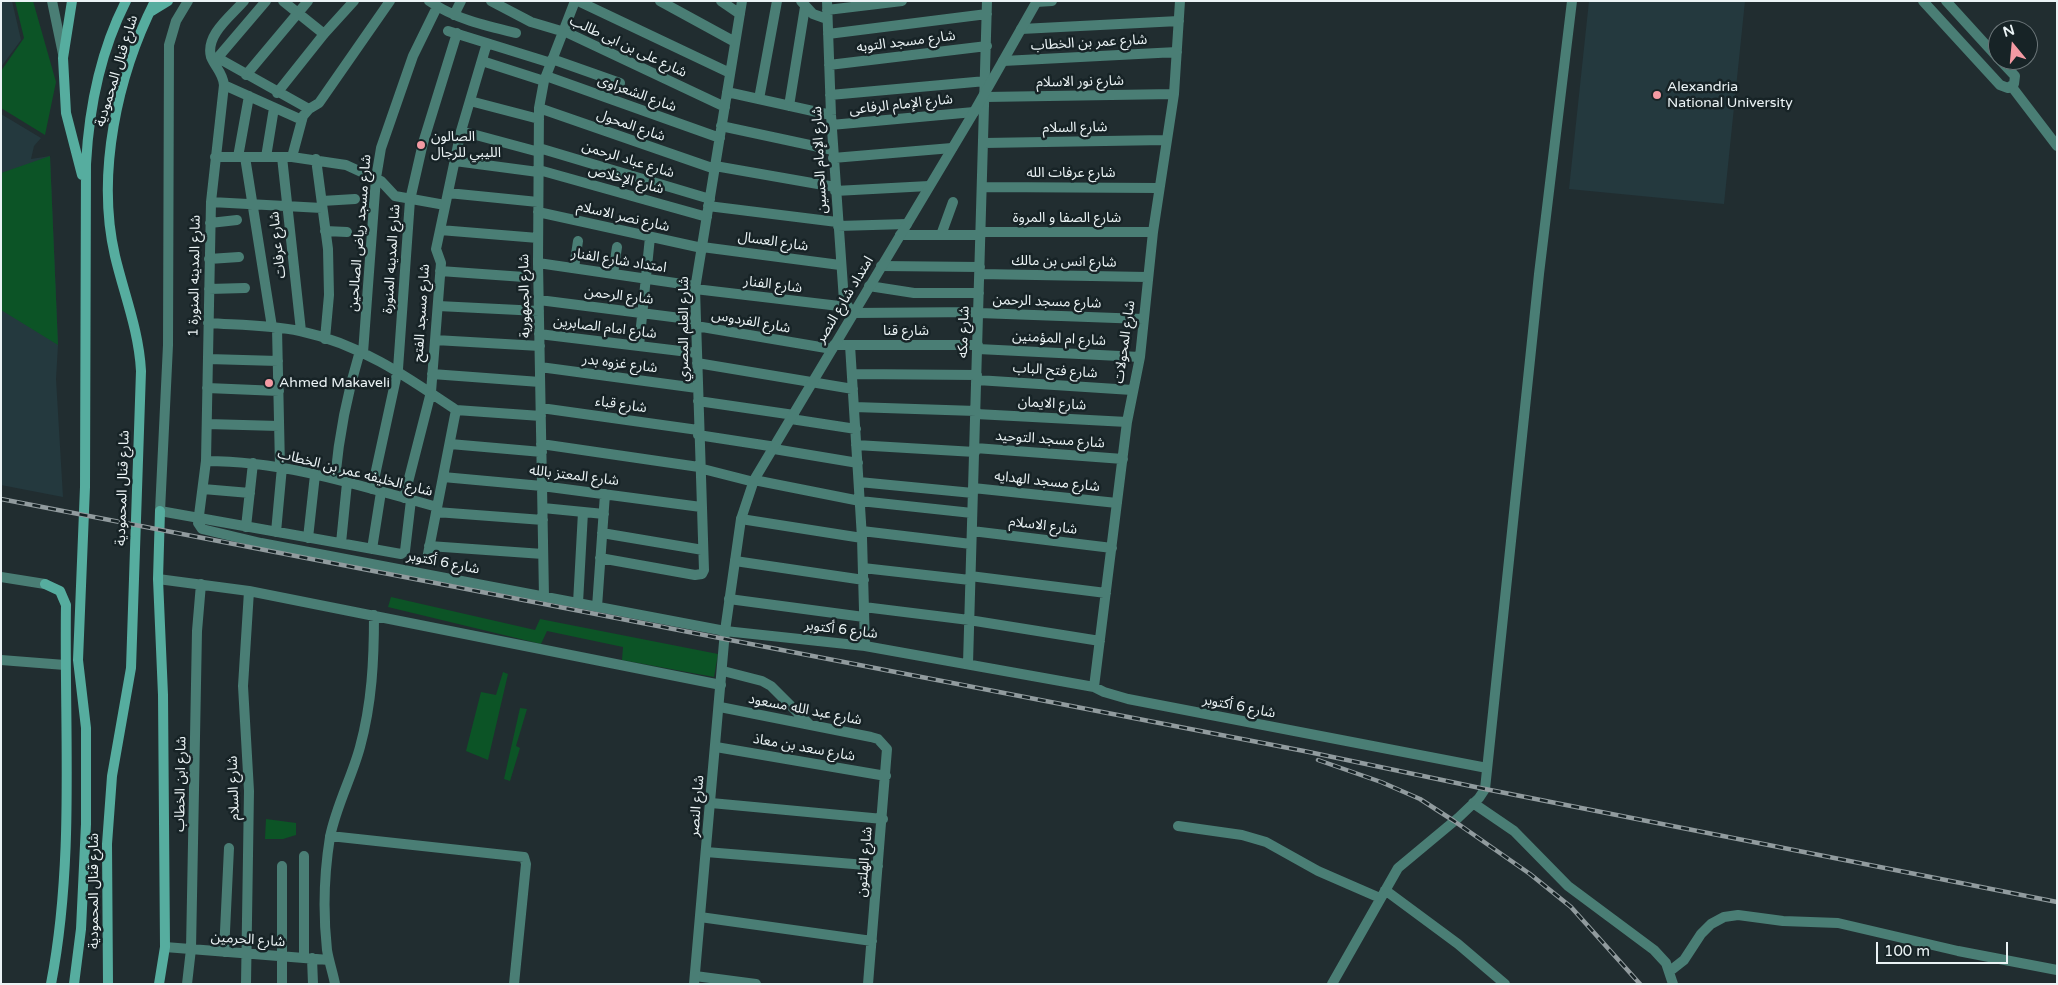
<!DOCTYPE html>
<html>
<head>
<meta charset="utf-8">
<style>
	body { margin:0 }
	#map { position:relative; width:2058px; height:985px; overflow:hidden; background:#212d30; font-family:"Varela Round",sans-serif }
	canvas { display:block }
	.frame { position:absolute; inset:0; border:2px solid #ebf3f5; pointer-events:none }
	.north { position:absolute; left:1988px; top:20px; width:50px; height:50px; box-sizing:border-box; background:#172326; border:1px solid #6c7679; border-radius:50%; rotate:343deg; font-size:14px; font-weight:700; line-height:20px; text-align:center; color:#ebf3f5 }
	.north::after { content:''; display:block; margin:auto; width:18px; height:22px; background:#f49aa3; clip-path:polygon(50% 0,100% 100%,50% 72%,0 100%) }
	.scale { position:absolute; left:1876px; top:942px; width:132px; height:22px; box-sizing:border-box; border:2px solid #ebf3f5; border-top:0; padding-left:6px; font-size:15px; line-height:18px; white-space:nowrap; color:#ebf3f5; -webkit-text-stroke:4px #172326; paint-order:stroke }
</style>
</head>
<body>
<div id="map">
<canvas width="2058" height="985"></canvas>
<div class="frame"></div>
<div class="north">N</div>
<div class="scale">100 m</div>
</div>
<script>
const ctx = document.querySelector('canvas').getContext('2d');
ctx.lineJoin = 'round';
function fillPath(path, color) { ctx.fillStyle = color; ctx.fill(path, 'evenodd'); }
function stroke(path, color, width, dash) { ctx.strokeStyle = color; ctx.lineWidth = width; ctx.lineCap = dash ? 'butt' : 'round'; ctx.setLineDash(dash || []); ctx.stroke(path); }
function label(font, color, halo, rows, align = 'center') {
  ctx.font = font + ' "Varela Round","Noto Sans Arabic",sans-serif'; ctx.lineWidth = 5; ctx.setLineDash([]); ctx.textBaseline = 'middle'; ctx.strokeStyle = halo; ctx.fillStyle = color; for (const [text, x, y, turn = 0] of rows) {
    ctx.save(); ctx.translate(x, y); ctx.rotate((+turn || 0) * Math.PI / 180); ctx.textAlign = isNaN(turn) ? turn : align; if (halo) ctx.strokeText(text, 0, 0); ctx.fillText(text, 0, 0); ctx.restore();
  }
}
fillPath(new Path2D(`
	M1 1H12L21 40 1 67Z
	M1589 1H1745L1724 204 1569 189Z
	M1 114 41 138 34 146 31 159 50 156 58 345 56 379 63 497 1 485Z`), '#24393e');
fillPath(new Path2D(`
	M15 1H33L56 82 45 135 1 108V71L24 38Z
	M50 156 58 345 1 310V173Z
	M391 597 535 630 540 619 718 654 714 677 622 660 623 647 547 631 541 644 388 607Z
	M503 672 508 674 488 760 466 751 481 692 496 695Z
	M520 708 527 709 516 746 520 748 510 781 504 779Z
	M266 819 296 823V835L283 839H265Z`), '#0c5426');
stroke(new Path2D(`
	M244 1C231 16 205 35 211 57 215 67 223 73 224 85L211 202 206 461 198 523 202 529 261 543 725 631 865 646 1094 687 1104 692 1128 699 1487 768
	M283 1 324 34
	M429 1C455 19 486 26 516 33
	M491 1 531 22 568 33 725 107
	M578 1 730 73
	M660 1 735 42
	M721 1 740 14
	M801 1 813 14 827 19
	M827 1 831 115 844 301 853 313 979 312
	M1923 1 2000 85 2008 88 2014 84 2015 76 2000 60
	M1946 1 1998 58
	M1036 2 1052 1
	M827 10 902 1
	M454 15 461 1
	M1021 29 1179 21
	M448 31 551 63
	M828 34 987 14
	M218 58 309 109
	M552 59 620 83
	M482 61 544 81
	M1003 61 1177 52
	M214 62 266 1
	M829 65 987 46
	M246 75 308 1
	M546 76 720 138
	M224 85 302 120
	M2012 87 2057 146
	M727 92 831 115
	M277 93 324 34 354 1
	M830 95 986 81
	M986 97 1174 94
	M759 99 777 1
	M470 101 539 119
	M789 106 805 7
	M539 108 715 169
	M831 125 974 112
	M721 126 833 150
	M461 131 539 152
	M984 143 1165 140
	M539 148 710 199
	M215 157H292L346 165 381 181 395 196 445 205
	M238 157 249 96
	M245 157 272 327
	M266 157 274 108
	M282 157 301 331
	M292 157 303 116 309 109 319 103 390 1
	M833 158 952 148
	M316 159 328 249 329 295 325 339
	M455 161 538 172
	M715 166 835 187
	M539 170 707 217
	M983 187 1158 188
	M835 191 929 186
	M448 193 538 202
	M322 201 355 199
	M211 202 322 208
	M708 206 837 222
	M538 212 702 248
	M210 223 237 220
	M838 226 907 224
	M440 230 538 238
	M325 231 347 232
	M981 232H1153
	M900 235H981
	M941 235 953 202
	M702 247 840 265
	M209 259 239 257
	M538 263 696 286
	M881 266 980 267
	M574 268 578 241
	M440 271 538 278
	M613 274 617 247
	M980 274 1147 277
	M869 286 914 293H979
	M209 289 245 288
	M695 289 848 307
	M539 300 696 320
	M438 306 539 311
	M979 313 1143 319
	M208 323C238 325 270 325 300 331 360 344 406 376 456 410
	M696 326 832 349
	M277 328 280 467
	M539 334 697 353
	M435 340 540 346
	M834 345H978
	M850 345 862 538 865 646
	M639 346 650 237
	M978 349 1140 357
	M363 353 376 178 381 148 413 56 437 7
	M208 359 278 361
	M697 363 853 389
	M540 367 697 388
	M432 374 540 382
	M852 374 977 375
	M977 380 1132 390
	M207 388 279 391
	M698 401 794 415
	M854 407 976 411
	M541 408 698 430
	M456 410 541 416
	M976 414 1127 422
	M791 419 856 429
	M207 424 279 426
	M698 435 776 447
	M450 444 542 452
	M541 444 699 467
	M856 445 975 452
	M975 448 1123 459
	M774 449 858 463
	M206 461C286 461 361 486 437 507
	M699 468 754 482
	M443 477 542 486 701 507
	M335 479C339 435 347 394 360 351
	M754 480 860 501 972 513
	M859 482 973 493
	M973 488 1117 503
	M203 489 250 493
	M372 489 398 369 410 200 423 143 457 33
	M404 498 431 392 441 263 436 249 461 131 487 43
	M543 508 604 514
	M160 511 401 554 405 551 411 500
	M436 512 543 520
	M741 519 862 538
	M246 527 253 463
	M862 531 971 544
	M972 531 1112 548
	M276 532 282 467
	M602 533 703 550
	M308 538 315 475
	M341 543 347 483
	M429 546 543 554
	M372 549 381 492
	M600 558 695 575 702 574 704 570 695 289 742 1
	M427 559 456 410
	M735 561 864 580
	M863 568 970 580
	M970 576 1106 593
	M158 579 249 591 721 685
	M544 597 538 263 539 108 544 81 575 1
	M729 599 864 617
	M578 603 583 512
	M597 607 605 494
	M864 607 969 620 1100 641
	M1 660 65 665
	M968 664 987 1
	M723 671 762 681 771 686 810 725
	M1094 687 1127 422 1140 357 1153 232 1174 94 1180 1
	M720 707 871 737 878 739 887 749 868 984
	M716 747 886 776
	M711 803 883 819
	M1473 803 1514 831 1568 886 1654 950 1666 963 1673 984
	M1178 826 1242 835 1266 842 1318 871 1380 898
	M330 836 524 857 526 864 514 984
	M706 852 878 866
	M304 856V958
	M282 866V984
	M1385 890 1458 944 1505 984
	M700 917 872 941
	M165 947 329 960
	M224 952 229 848
	M312 958 313 984
	M1670 971 1684 960 1701 934 1711 924 1724 917 1738 915 1783 921 1838 923 1958 951 2057 970
	M695 976 756 984
	M187 984 191 949 197 631 201 584
	M246 984 249 791 243 686 249 591
	M335 984C333 973 329 962 327 950 323 913 324 874 330 837 336 806 352 777 360 747 372 703 374 660 374 615
	M1332 984 1398 868 1458 818 1479 798 1485 789 1539 274 1572 1`), '#4a7e75', 10);
stroke(new Path2D(`
	M52 1 63 54
	M160 511 168 345 169 45 176 21 188 1
	M1 577 45 584
	M694 984 725 631 741 519 754 480 974 112 1037 1`), '#4a7e75', 10);
stroke(new Path2D(`
	M72 1 63 58 66 113 82 175
	M150 12 168 1
	M45 584 60 591 66 605C64 731 75 859 51 984
	M74 984 81 929 86 824V728L78 660 85 487 86 164C89 108 100 52 126 1
	M108 984 107 844 112 776 131 668 141 371C139 331 124 294 115 256 96 174 117 76 155 1
	M159 984 165 947 163 695 158 579 160 511`), '#56ad9f', 10);
const rail = new Path2D(`
	M1 499 1304 751 1485 789 2057 902
	M1318 760 1381 782 1420 799 1454 821 1530 874 1571 907 1640 984`);
stroke(rail, '#919b9e', 4.5);
stroke(rail, '#172326', 2.5, [8]);
for (const [x, y, r, color] of [
	[1657,95,5,"#f49aa3"],
	[421,145,5,"#f49aa3"],
	[269,383,5,"#f49aa3"]
]) { const dot = new Path2D(); dot.arc(x, y, r, 0, 2 * Math.PI); ctx.fillStyle = color; ctx.fill(dot); stroke(dot, '#172326', 2); }
label('14px', '#ebf3f5', '#172326', [
	["شارع مسجد التوبه",906,42,-7],
	["شارع عمر بن الخطاب",1089,43,-3],
	["شارع على بن ابى طالب",628,47,25],
	["شارع قنال المحمودية",117,71,-73],
	["شارع نور الاسلام",1080,82,-1],
	["شارع الشعراوى",637,94,20],
	["شارع الإمام الرفاعى",901,105,-6],
	["شارع المحول",631,126,19],
	["شارع السلام",1075,128,-1],
	["شارع عباد الرحمن",628,160,17],
	["شارع الإمام الحسين",820,160,-93],
	["شارع عرفات الله",1071,173],
	["شارع الإخلاص",626,180,15],
	["شارع نصر الاسلام",623,217,13],
	["شارع الصفا و المروة",1067,218],
	["شارع مسجد رياض الصالحين",360,233,-85],
	["شارع العسال",773,242,8],
	["شارع عرفات",278,245,-96],
	["شارع المدينه المنورة",392,259,-86],
	["امتداد شارع الفنار",619,261,9],
	["شارع انس بن مالك",1064,262,1],
	["شارع المدينه المنورة 1",195,276,-89],
	["شارع الفنار",773,285,7],
	["شارع الجمهورية",525,296,-91],
	["شارع الرحمن",619,296,7],
	["امتداد شارع النصر",845,300,-59],
	["شارع مسجد الرحمن",1047,302,2],
	["شارع مسجد الفتح",422,313,-86],
	["شارع الفردوس",751,322,10],
	["شارع امام الصابرين",605,328,7],
	["شارع العلم المصري",684,329,-90],
	["شارع قنا",906,331],
	["شارع مكه",964,332,-88],
	["شارع ام المؤمنين",1059,339,3],
	["شارع المحولات",1125,342,-82],
	["شارع غزوه بدر",620,364,7],
	["شارع فتح الباب",1055,371,4],
	["شارع الايمان",1052,404,3],
	["شارع قباء",621,405,8],
	["شارع مسجد التوحيد",1050,440,4],
	["شارع الخليفه عمر بن الخطاب",355,473,14],
	["شارع المعتز بالله",574,476,7],
	["شارع مسجد الهدايه",1047,482,6],
	["شارع قنال المحمودية",123,488,-88],
	["شارع الاسلام",1043,526,7],
	["شارع 6 أكتوبر",443,563,11],
	["شارع 6 أكتوبر",841,630,7],
	["شارع 6 أكتوبر",1239,707,11],
	["شارع عبد الله مسعود",805,710,11],
	["شارع سعد بن معاذ",804,748,10],
	["شارع ابن الخطاب",181,784,-89],
	["شارع السلام",234,788,-92],
	["شارع النصر",697,806,-85],
	["شارع الهلتون",865,862,-85],
	["شارع قنال المحمودية",94,891,-90],
	["شارع الحرمين",248,940,4]
]);
label('14px', '#ebf3f5', '#172326', [
	["Alexandria",1667,87],
	["National University",1667,103],
	["الصالون",431,137],
	["الليبي للرجال",431,153],
	["Ahmed Makaveli",279,383]
], 'left');
</script>
</body>
</html>
